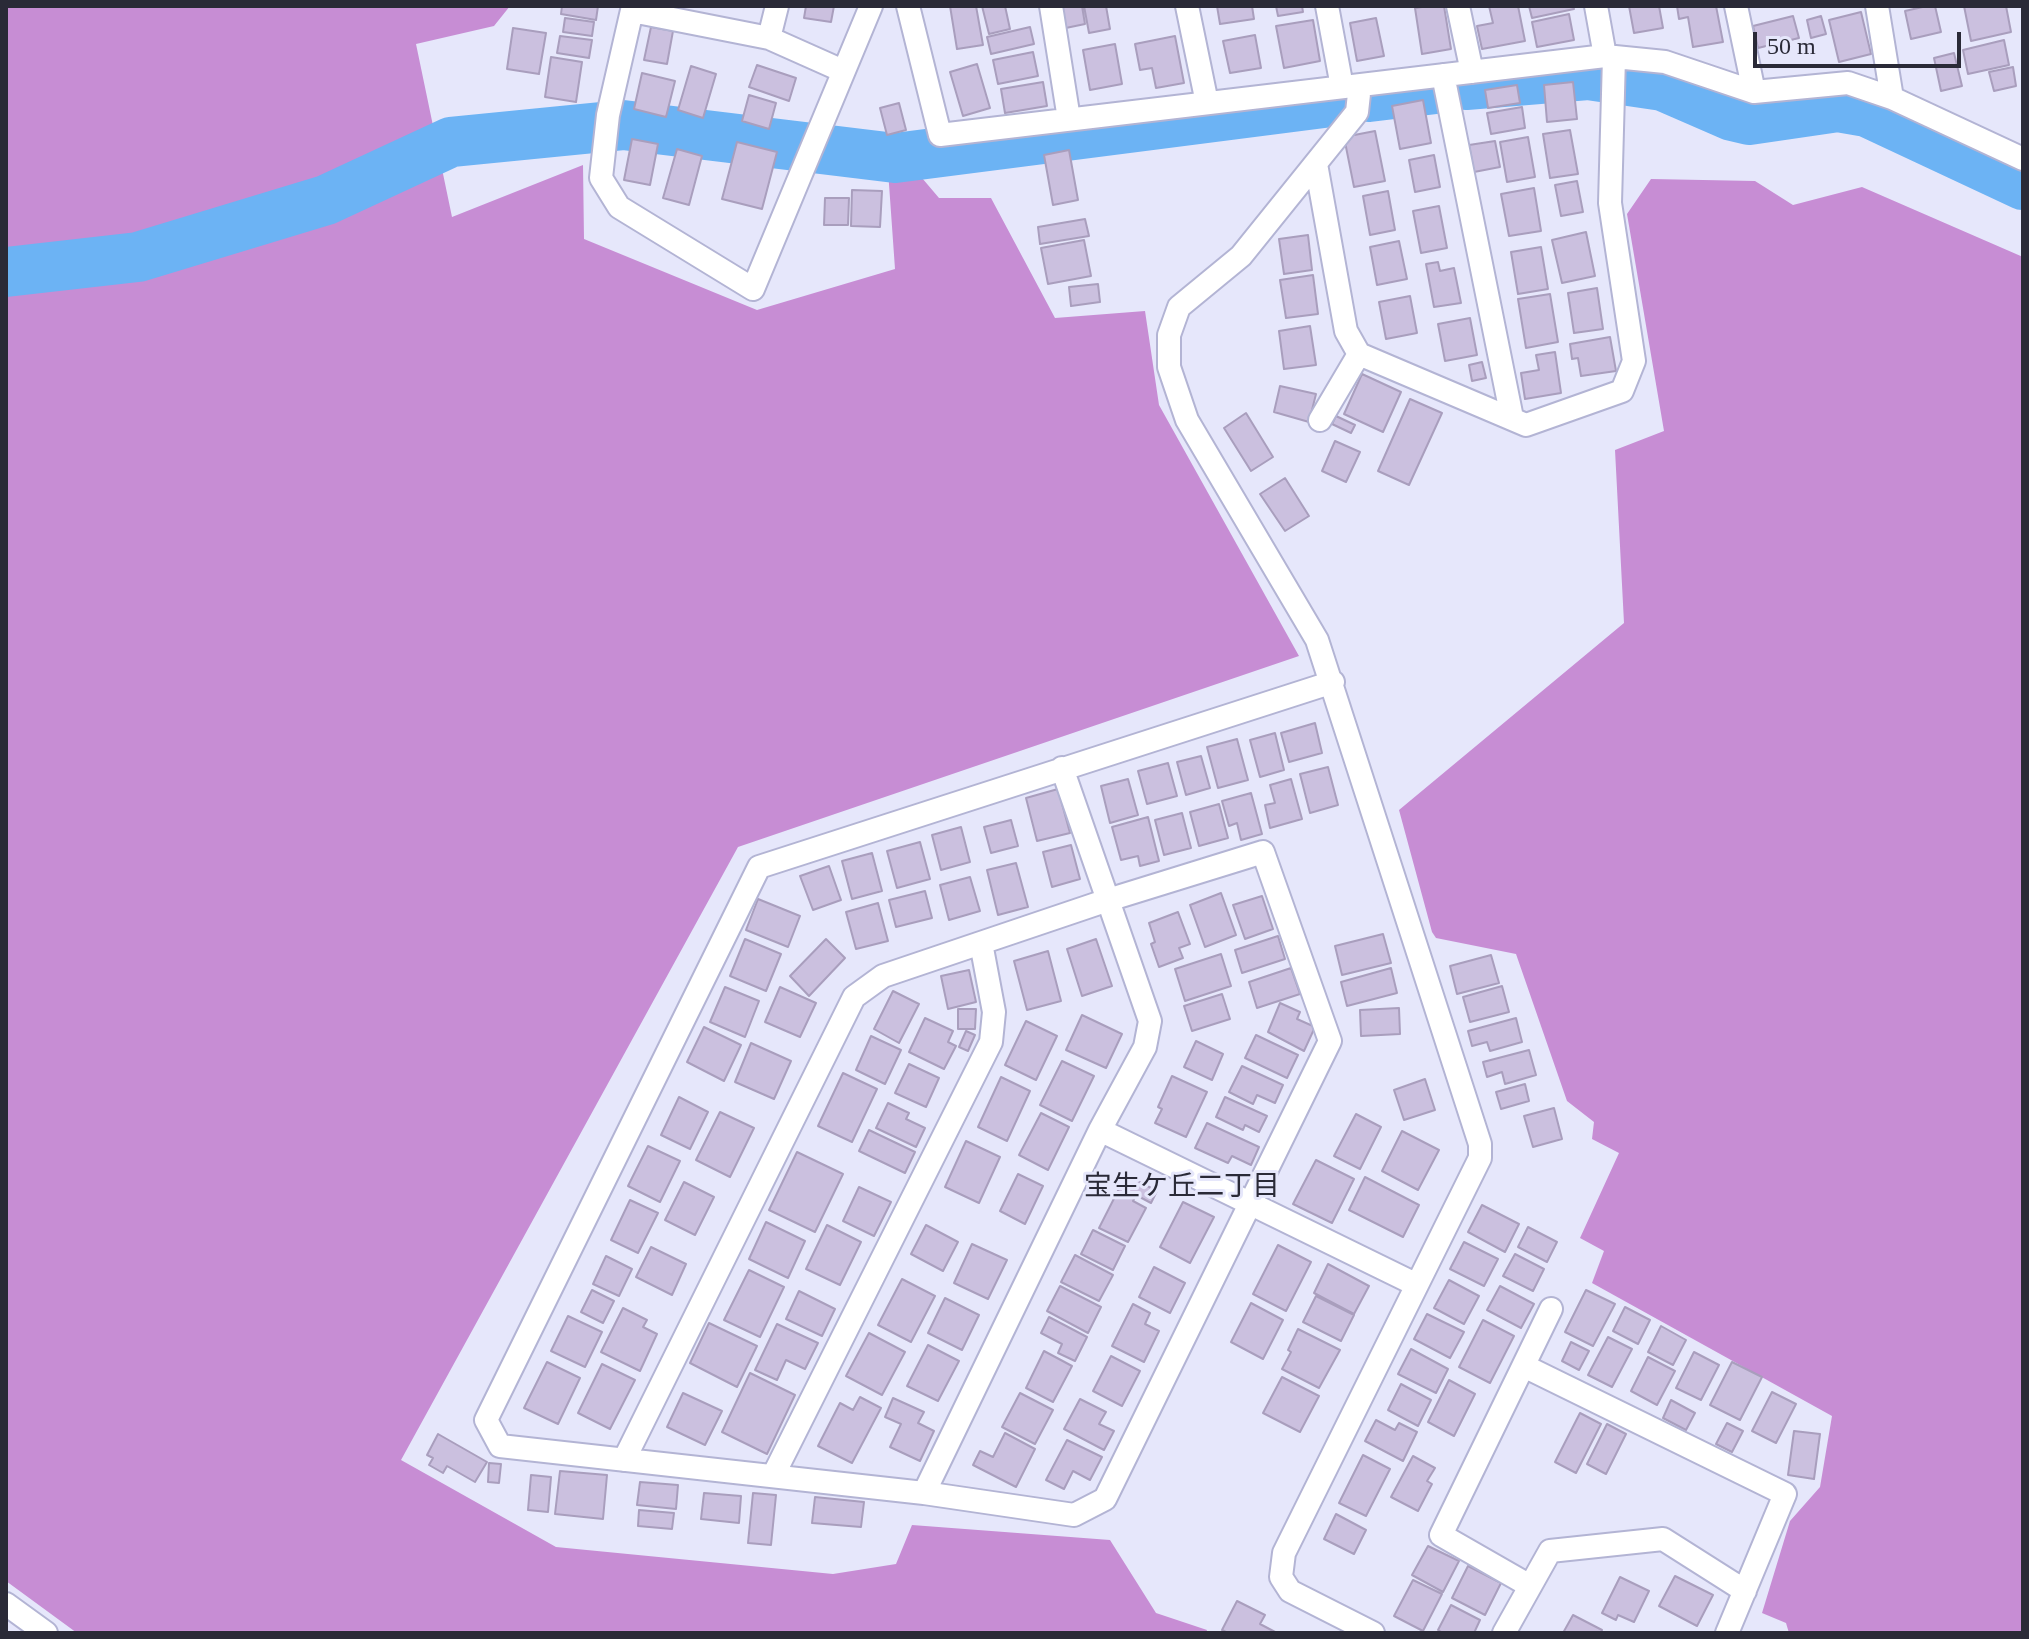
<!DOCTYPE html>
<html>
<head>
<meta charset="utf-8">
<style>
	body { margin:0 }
	#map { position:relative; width:2029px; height:1639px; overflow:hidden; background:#e6e7fb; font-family:Georgia,serif }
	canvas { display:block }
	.frame { position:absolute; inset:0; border:8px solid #2a2a37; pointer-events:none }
	.scale { position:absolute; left:1753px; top:32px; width:208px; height:36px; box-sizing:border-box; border:4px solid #2a2a37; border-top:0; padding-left:10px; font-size:24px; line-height:28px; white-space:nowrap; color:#2a2a37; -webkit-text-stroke:6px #e6e7fb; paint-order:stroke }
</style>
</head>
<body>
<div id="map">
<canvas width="2029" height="1639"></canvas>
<div class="frame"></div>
<div class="scale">50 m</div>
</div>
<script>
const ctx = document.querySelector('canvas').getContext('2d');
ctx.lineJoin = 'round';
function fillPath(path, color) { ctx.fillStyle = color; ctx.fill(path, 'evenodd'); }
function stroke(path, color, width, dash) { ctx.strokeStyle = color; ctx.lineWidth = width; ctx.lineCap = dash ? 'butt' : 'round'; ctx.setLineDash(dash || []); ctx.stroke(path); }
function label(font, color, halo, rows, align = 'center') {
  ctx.font = font + ' Georgia,"Noto Sans JP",serif'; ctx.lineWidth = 6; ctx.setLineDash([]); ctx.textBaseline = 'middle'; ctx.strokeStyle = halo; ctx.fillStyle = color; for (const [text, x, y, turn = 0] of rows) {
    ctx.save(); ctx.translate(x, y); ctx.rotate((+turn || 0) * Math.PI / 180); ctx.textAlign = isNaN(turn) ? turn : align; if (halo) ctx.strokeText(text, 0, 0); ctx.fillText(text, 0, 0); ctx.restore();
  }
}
fillPath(new Path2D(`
	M6 6H510L494 26 416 44 452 217 583 165 584 239 757 310 895 269 888 170 911 165 939 198H991L1055 318 1145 311 1159 405 1299 656 738 847 401 1460 556 1547 833 1574 896 1564 912 1525 1110 1540 1156 1613 1207 1630 1206 1633H77L6 1581Z
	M1651 179 1755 181 1793 205 1862 187 2023 257V1633H1789L1786 1623 1762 1613 1790 1521 1820 1487 1832 1416 1592 1283 1604 1251 1580 1238 1619 1153 1592 1139 1594 1122 1567 1101 1516 954 1436 938 1432 932 1399 810 1624 623 1615 450 1664 431 1627 214Z`), '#c78dd4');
stroke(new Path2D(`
	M1466 85 1588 75 1663 86 1732 116 1749 120 1838 107 1867 112 2023 185
	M1369 97 1436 89
	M6 272 138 257 326 200 451 142 623 125 895 158 1347 100`), '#6cb3f4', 50);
const building = new Path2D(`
	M562 6H598L596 20 561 14Z
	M806 6H834L831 22 804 18Z
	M950 6H976L983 45 957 49Z
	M982 6H1005L1010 29 989 34Z
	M1057 6H1082L1085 24 1061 29Z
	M1084 6H1106L1110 29 1089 33Z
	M1217 6H1252L1254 19 1220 24Z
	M1276 6H1302L1303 12 1278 16Z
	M1429 6H1444L1451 49 1422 54 1415 8Z
	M1489 6H1518L1525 41 1482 49 1477 26 1493 23Z
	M1529 6H1573L1574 9 1532 18Z
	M1629 6H1659L1663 28 1634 33Z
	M1677 6H1716L1723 42 1693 47 1688 17 1679 19Z
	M1927 6H1935L1941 32 1911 39 1905 11Z
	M1964 6H2006L2011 32 1971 41Z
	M1861 12 1871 54 1839 62 1829 20Z
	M1569 14 1574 40 1537 47 1532 22Z
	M1793 16 1799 38 1758 48 1753 26Z
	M1821 16 1826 34 1811 38 1807 20Z
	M565 18 594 22 592 36 563 32Z
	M1376 18 1384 56 1357 61 1350 23Z
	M1313 20 1320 61 1284 68 1276 26Z
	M651 27 673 31 667 64 644 60Z
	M1030 27 1034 44 991 54 987 37Z
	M513 28 546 33 539 74 507 69Z
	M1255 35 1261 68 1230 73 1223 41Z
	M560 36 592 40 589 58 557 53Z
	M1175 36 1184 83 1156 88 1152 68 1140 70 1135 44Z
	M2004 40 2009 65 1968 74 1963 50Z
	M1115 44 1122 84 1090 90 1083 50Z
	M1033 52 1038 76 998 84 993 60Z
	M1954 53 1962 86 1941 91 1934 58Z
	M551 57 582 62 576 102 545 97Z
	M977 64 990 108 963 116 950 72Z
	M757 65 796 78 789 101 749 87Z
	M691 66 716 74 703 118 678 110Z
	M2013 67 2016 86 1994 91 1989 72Z
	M642 73 675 81 666 117 634 109Z
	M1043 82 1047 106 1005 113 1001 89Z
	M1573 82 1577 119 1547 122 1544 85Z
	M1517 85 1520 103 1488 108 1485 90Z
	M749 95 776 103 769 129 742 121Z
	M1423 100 1431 143 1400 149 1392 106Z
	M899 103 906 130 887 135 880 108Z
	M1522 107 1525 128 1491 134 1487 113Z
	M1570 130 1578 174 1550 178 1543 134Z
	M1375 131 1385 181 1354 187 1344 137Z
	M1528 137 1535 177 1507 182 1500 142Z
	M632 139 658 144 650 185 624 180Z
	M1495 141 1500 167 1474 172 1469 145Z
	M737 142 777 152 762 209 722 199Z
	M677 149 702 156 689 205 663 198Z
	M1069 150 1078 200 1053 205 1044 155Z
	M1434 155 1440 187 1415 192 1409 160Z
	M1577 181 1583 212 1561 216 1555 185Z
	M1534 188 1541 231 1509 236 1501 194Z
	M852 190 882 191 880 227 851 226Z
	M1388 191 1395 230 1370 235 1363 196Z
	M825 198H849L848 225H824Z
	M1439 206 1447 248 1421 253 1413 211Z
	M1085 219 1089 236 1040 244 1038 227Z
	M1586 232 1595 276 1562 283 1552 240Z
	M1308 235 1312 270 1284 274 1279 239Z
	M1084 240 1091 276 1048 284 1041 248Z
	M1399 241 1407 279 1377 285 1370 247Z
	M1541 247 1548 289 1518 294 1511 252Z
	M1438 262 1440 271 1454 268 1461 303 1434 307 1426 264Z
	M1313 275 1318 314 1286 318 1280 280Z
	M1098 284 1100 302 1071 306 1069 287Z
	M1597 288 1603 329 1574 333 1568 293Z
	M1550 294 1558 342 1526 348 1518 299Z
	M1410 296 1417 333 1386 339 1379 302Z
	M1470 318 1477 355 1445 361 1438 324Z
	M1310 326 1316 365 1284 369 1279 331Z
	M1610 337 1616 371 1581 376 1578 358 1572 359 1570 344Z
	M1555 352 1561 393 1525 399 1521 373 1539 370 1536 355Z
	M1482 362 1486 378 1472 381 1469 365Z
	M1362 374 1401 392 1383 432 1344 414Z
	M1280 386 1316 394 1309 422 1274 412Z
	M1410 399 1442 413 1409 485 1378 471Z
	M1246 413 1273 457 1251 471 1224 428Z
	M1336 416 1355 425 1351 433 1332 424Z
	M1335 441 1360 452 1346 482 1322 471Z
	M1285 478 1309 516 1285 531 1260 494Z
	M1315 723 1322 753 1289 762 1281 733Z
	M1275 733 1284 770 1260 777 1250 740Z
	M1237 739 1248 780 1218 788 1207 747Z
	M1201 756 1210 788 1186 795 1177 762Z
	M1168 763 1177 796 1147 804 1138 771Z
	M1328 767 1338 805 1310 813 1300 774Z
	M1128 779 1138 815 1110 823 1101 786Z
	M1291 779 1302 819 1270 828 1265 805 1275 803 1270 785Z
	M1058 789 1070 833 1037 841 1026 798Z
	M1251 793 1262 834 1241 840 1237 823 1229 826 1222 801Z
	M1219 804 1228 838 1199 846 1190 812Z
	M1182 813 1191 848 1164 855 1155 820Z
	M1148 817 1159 861 1140 866 1138 856 1121 860 1112 827Z
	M1011 820 1018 846 991 853 984 827Z
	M961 827 970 862 941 870 932 835Z
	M920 842 930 879 897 888 887 851Z
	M1071 845 1080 879 1052 887 1043 852Z
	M872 853 882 891 852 899 842 861Z
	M1016 863 1028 907 998 915 987 870Z
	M829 866 841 900 813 910 800 876Z
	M970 877 980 911 949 920 940 885Z
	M925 891 932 918 896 927 889 900Z
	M1221 893 1236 935 1205 947 1190 905Z
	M1262 896 1273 929 1245 939 1233 905Z
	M758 899 800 916 788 947 746 930Z
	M878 903 888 941 856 949 846 912Z
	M1178 912 1190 944 1179 948 1183 958 1159 967 1151 944 1155 942 1149 923Z
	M1383 934 1391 963 1342 975 1335 946Z
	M1278 936 1285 959 1242 973 1235 950Z
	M745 939 781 954 766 991 730 976Z
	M826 939 845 958 809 996 790 976Z
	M1096 939 1112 986 1082 996 1067 949Z
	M1048 951 1061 1001 1027 1010 1014 961Z
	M1221 954 1231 986 1185 1001 1175 969Z
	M1491 955 1499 983 1457 994 1450 966Z
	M1291 968 1300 994 1257 1008 1249 982Z
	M1391 968 1397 993 1347 1006 1341 982Z
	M969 970 976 1002 948 1009 941 976Z
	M1502 986 1509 1012 1470 1022 1463 997Z
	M725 987 759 1001 745 1037 710 1022Z
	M780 987 816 1003 800 1037 765 1022Z
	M893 991 919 1004 899 1043 874 1029Z
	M1222 994 1230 1019 1192 1031 1184 1006Z
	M1280 1003 1300 1012 1297 1019 1315 1027 1304 1051 1268 1032Z
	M1399 1008 1400 1034 1361 1036 1360 1010Z
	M958 1009H976L975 1029H958Z
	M1082 1015 1122 1034 1106 1068 1066 1050Z
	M925 1018 953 1031 948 1042 956 1046 944 1069 909 1052Z
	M1516 1018 1522 1042 1490 1051 1487 1042 1472 1046 1468 1031Z
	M1026 1021 1057 1036 1036 1080 1005 1065Z
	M704 1027 741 1045 724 1081 687 1062Z
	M966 1031 975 1035 968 1051 959 1047Z
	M1256 1035 1298 1055 1287 1078 1245 1058Z
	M871 1036 901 1050 885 1084 856 1070Z
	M1196 1041 1223 1054 1212 1080 1184 1067Z
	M751 1043 791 1061 774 1099 735 1082Z
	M1529 1050 1536 1075 1505 1084 1502 1072 1487 1077 1483 1062Z
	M1062 1061 1094 1076 1072 1121 1040 1105Z
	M909 1064 939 1078 926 1107 895 1093Z
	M1242 1066 1283 1085 1275 1103 1257 1095 1253 1104 1229 1092Z
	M843 1073 877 1089 852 1142 818 1126Z
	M1172 1076 1207 1092 1186 1137 1155 1123 1162 1109 1158 1107Z
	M1001 1077 1030 1091 1007 1141 978 1127Z
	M1425 1079 1435 1110 1404 1120 1394 1090Z
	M1525 1084 1529 1101 1501 1109 1496 1092Z
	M679 1097 708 1112 690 1149 661 1135Z
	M1225 1097 1267 1116 1259 1132 1245 1125 1243 1130 1216 1117Z
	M888 1103 909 1113 906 1119 925 1128 916 1147 876 1128Z
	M1554 1108 1562 1139 1533 1147 1524 1116Z
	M720 1112 754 1128 730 1177 696 1160Z
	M1041 1113 1069 1127 1048 1170 1019 1155Z
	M1356 1114 1381 1127 1360 1169 1334 1156Z
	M1207 1123 1259 1147 1251 1165 1232 1156 1228 1163 1195 1148Z
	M869 1130 915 1152 905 1173 859 1151Z
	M1402 1131 1439 1150 1418 1190 1382 1171Z
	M966 1141 1000 1157 979 1203 945 1187Z
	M648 1146 680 1161 660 1202 628 1186Z
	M797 1152 843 1174 815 1232 769 1210Z
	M1316 1160 1354 1179 1332 1223 1293 1204Z
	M1018 1174 1043 1186 1025 1224 1000 1211Z
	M1126 1175 1157 1191 1151 1203 1136 1195 1133 1201 1146 1208 1128 1242 1099 1228Z
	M1365 1177 1419 1205 1403 1237 1349 1210Z
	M684 1182 714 1197 695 1235 665 1220Z
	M859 1187 891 1202 874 1236 843 1221Z
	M630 1200 658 1213 638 1253 611 1240Z
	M1183 1202 1214 1217 1190 1263 1160 1247Z
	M1482 1205 1519 1224 1505 1252 1468 1232Z
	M766 1222 805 1241 788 1278 749 1259Z
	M827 1225 861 1242 840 1285 806 1269Z
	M926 1225 958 1242 943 1271 911 1254Z
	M1528 1227 1557 1242 1547 1262 1518 1247Z
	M1093 1230 1125 1246 1113 1270 1081 1254Z
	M1464 1242 1498 1259 1484 1286 1450 1269Z
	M972 1244 1007 1260 988 1299 954 1283Z
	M1278 1245 1311 1262 1286 1311 1253 1294Z
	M651 1247 686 1264 672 1295 636 1277Z
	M1515 1254 1544 1269 1533 1291 1503 1276Z
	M1075 1255 1113 1275 1099 1301 1061 1282Z
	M606 1256 632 1269 619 1296 593 1284Z
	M1328 1264 1369 1286 1354 1314 1314 1293Z
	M1154 1267 1185 1283 1170 1313 1139 1297Z
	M749 1270 784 1287 760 1337 724 1320Z
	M902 1279 935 1296 911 1342 878 1325Z
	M1449 1280 1479 1296 1464 1324 1434 1308Z
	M1060 1286 1101 1307 1088 1333 1047 1311Z
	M1500 1286 1534 1304 1521 1328 1487 1310Z
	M592 1290 614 1301 603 1323 581 1312Z
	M1586 1290 1615 1304 1593 1346 1565 1332Z
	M799 1291 835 1309 822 1336 786 1319Z
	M1316 1296 1354 1315 1341 1341 1303 1322Z
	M945 1298 979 1315 962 1350 928 1333Z
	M1251 1303 1283 1320 1263 1359 1231 1342Z
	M1133 1304 1150 1313 1145 1324 1159 1331 1144 1362 1112 1346Z
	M1625 1307 1650 1320 1638 1344 1613 1331Z
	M623 1308 647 1320 643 1327 657 1334 640 1371 601 1352Z
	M1427 1314 1464 1332 1450 1358 1414 1339Z
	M568 1316 602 1332 585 1367 551 1351Z
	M1049 1317 1087 1337 1075 1361 1058 1353 1062 1344 1041 1333Z
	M1483 1320 1514 1336 1490 1383 1459 1367Z
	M709 1323 757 1346 737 1387 690 1363Z
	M777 1324 818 1343 805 1369 786 1360 777 1380 755 1370Z
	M1661 1326 1686 1340 1673 1365 1648 1352Z
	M1298 1329 1340 1350 1319 1388 1282 1369 1291 1352 1288 1350Z
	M869 1333 905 1352 882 1395 846 1376Z
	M1608 1337 1632 1349 1612 1387 1588 1375Z
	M1571 1342 1589 1351 1579 1370 1562 1361Z
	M928 1345 959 1361 938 1401 907 1386Z
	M1411 1349 1448 1369 1436 1393 1398 1374Z
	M1044 1351 1072 1366 1053 1402 1026 1388Z
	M1694 1352 1719 1365 1701 1400 1676 1388Z
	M1111 1356 1140 1371 1122 1406 1093 1391Z
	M1648 1357 1675 1371 1657 1405 1631 1391Z
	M547 1362 580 1378 558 1424 524 1408Z
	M1732 1362 1762 1377 1740 1420 1710 1405Z
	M602 1364 635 1380 610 1429 578 1413Z
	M750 1373 795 1395 767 1454 722 1432Z
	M1282 1377 1319 1396 1300 1432 1263 1413Z
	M1449 1380 1475 1394 1454 1436 1428 1422Z
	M1401 1384 1431 1400 1418 1426 1388 1410Z
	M1772 1392 1796 1404 1776 1443 1752 1431Z
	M683 1393 722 1411 705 1445 667 1427Z
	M1020 1393 1053 1410 1035 1444 1002 1427Z
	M860 1397 881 1408 852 1463 818 1446 840 1403 853 1410Z
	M893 1398 924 1412 918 1423 934 1431 920 1461 890 1447 901 1424 885 1417Z
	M1080 1399 1106 1412 1099 1424 1114 1431 1104 1450 1064 1429Z
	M1671 1400 1695 1413 1686 1430 1663 1418Z
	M1580 1413 1601 1424 1576 1473 1555 1462Z
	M1376 1420 1395 1430 1399 1423 1417 1432 1403 1461 1365 1441Z
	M1727 1423 1743 1431 1732 1452 1716 1444Z
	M1607 1424 1626 1434 1606 1474 1587 1464Z
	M1794 1431 1820 1434 1814 1479 1788 1475Z
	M1005 1433 1035 1449 1016 1487 973 1465 980 1451 993 1457Z
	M438 1434 487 1462 475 1482 447 1466 443 1473 429 1465 433 1458 427 1455Z
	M1067 1440 1102 1457 1090 1480 1073 1471 1064 1489 1046 1480Z
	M1363 1455 1390 1469 1366 1516 1339 1503Z
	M1413 1456 1435 1468 1427 1481 1432 1484 1418 1511 1391 1497Z
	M489 1463 501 1464 499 1483 488 1482Z
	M560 1471 607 1475 603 1519 555 1514Z
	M531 1475 551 1477 548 1512 528 1510Z
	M640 1482 678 1485 676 1509 637 1505Z
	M704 1493 741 1496 739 1523 701 1519Z
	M753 1493 776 1495 771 1545 748 1543Z
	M815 1497 864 1502 861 1527 812 1523Z
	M639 1510 674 1513 672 1529 638 1526Z
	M1336 1514 1366 1530 1354 1554 1324 1539Z
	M1428 1546 1459 1561 1443 1592 1412 1575Z
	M1468 1566 1501 1583 1485 1615 1452 1598Z
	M1675 1576 1713 1595 1697 1626 1659 1606Z
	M1620 1577 1649 1591 1634 1622 1618 1615 1616 1620 1602 1613Z
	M1413 1580 1442 1594 1423 1631 1394 1616Z
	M1237 1601 1265 1615 1260 1624 1277 1633H1228L1222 1630Z
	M1451 1605 1480 1620 1474 1633H1443L1438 1630Z
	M1573 1615 1602 1630 1601 1633H1563Z`);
fillPath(building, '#cbc0df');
stroke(building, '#a99ebd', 2);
const street = new Path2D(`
	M633 6 608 115 601 178 619 207 753 289 871 6
	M908 6 940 135 1605 56 1665 62 1754 92 1848 83 1892 98 2023 159
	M1051 6 1069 119
	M1187 6 1207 103
	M1327 6 1342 87
	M1458 6 1472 72
	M1596 6 1605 56
	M1736 6 1754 92
	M1877 6 1892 98
	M632 11 769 38 843 71
	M769 38 777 6
	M1443 75 1512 418
	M1360 85 1357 112 1241 256 1179 307 1169 335V367L1187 420 1317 640 1480 1144V1158L1284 1553 1281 1577 1290 1591 1373 1633
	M1316 164 1346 331 1359 354 1526 425 1622 391 1634 361 1610 203 1614 57
	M1320 420 1359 354
	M1100 1130 1417 1285
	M1524 1366 1785 1494 1727 1633
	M624 1460 854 997 883 976 1108 900 1263 852 1330 1041 1105 1499 1074 1515 924 1493 500 1446 486 1420 759 867 1333 682
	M773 1476 991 1042 994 1012 981 943
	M924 1493 1100 1130 1145 1047 1150 1021 1062 768
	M1530 1586 1441 1535 1551 1309
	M6 1604 46 1633
	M1504 1633 1550 1551 1663 1539 1745 1591`);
stroke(street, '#b3b4d4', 26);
stroke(street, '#fff', 22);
label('28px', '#2a2a37', '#e6e7fb', [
	["宝生ケ丘二丁目",1182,1184]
]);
</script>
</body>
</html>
